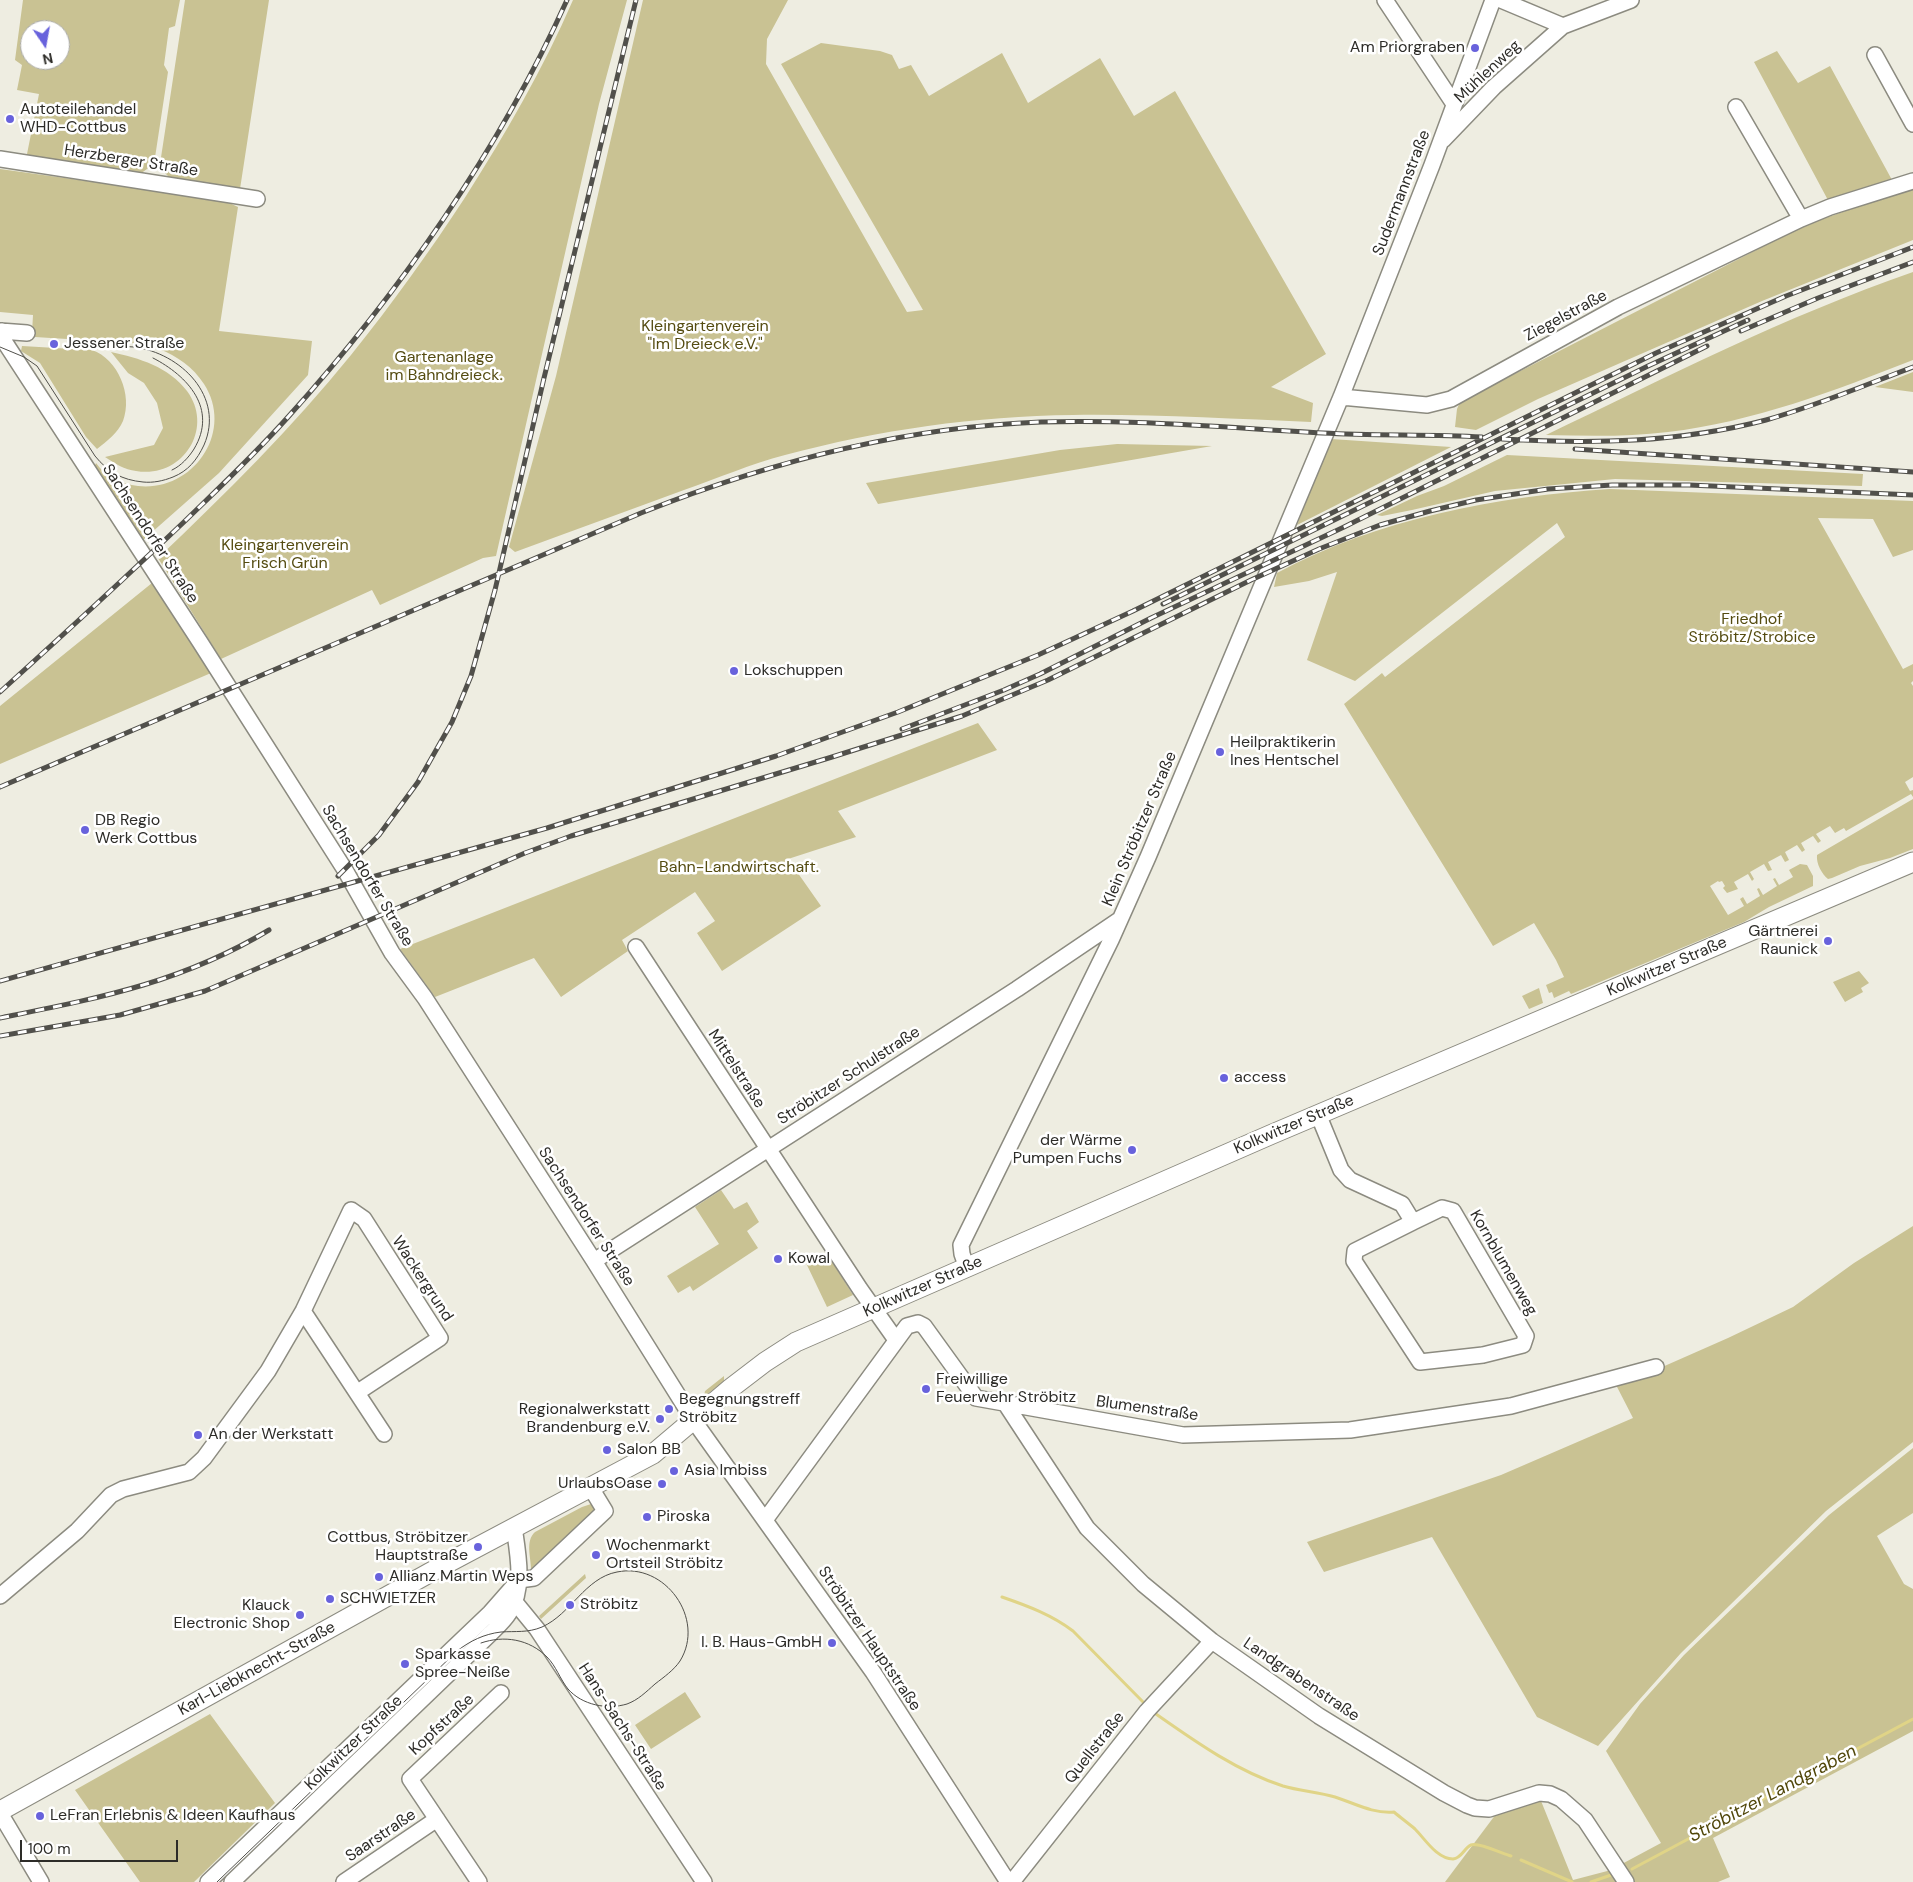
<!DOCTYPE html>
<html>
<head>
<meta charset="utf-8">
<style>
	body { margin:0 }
	#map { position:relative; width:1913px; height:1882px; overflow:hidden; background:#eeede1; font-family:"DM Sans",sans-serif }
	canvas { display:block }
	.north { position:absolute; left:20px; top:20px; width:50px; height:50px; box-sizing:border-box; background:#fff; border:1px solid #ababa9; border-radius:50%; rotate:168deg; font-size:14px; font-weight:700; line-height:20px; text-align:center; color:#2d2c28 }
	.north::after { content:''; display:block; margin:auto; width:18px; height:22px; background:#6862dc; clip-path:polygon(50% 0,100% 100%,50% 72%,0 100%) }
	.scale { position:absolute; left:20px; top:1840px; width:158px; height:22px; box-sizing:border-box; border:2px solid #2d2c28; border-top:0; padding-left:6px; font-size:15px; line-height:18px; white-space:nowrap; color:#2d2c28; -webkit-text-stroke:4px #fff; paint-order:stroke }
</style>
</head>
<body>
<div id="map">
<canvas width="1913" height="1882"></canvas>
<div class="north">N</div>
<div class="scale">100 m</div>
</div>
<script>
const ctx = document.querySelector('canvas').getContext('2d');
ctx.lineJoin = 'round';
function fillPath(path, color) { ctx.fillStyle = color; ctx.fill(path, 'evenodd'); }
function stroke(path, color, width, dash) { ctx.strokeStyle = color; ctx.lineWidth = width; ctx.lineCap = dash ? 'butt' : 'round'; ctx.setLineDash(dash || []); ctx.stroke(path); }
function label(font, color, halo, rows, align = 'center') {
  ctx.font = font + ' "DM Sans",sans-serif'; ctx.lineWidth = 5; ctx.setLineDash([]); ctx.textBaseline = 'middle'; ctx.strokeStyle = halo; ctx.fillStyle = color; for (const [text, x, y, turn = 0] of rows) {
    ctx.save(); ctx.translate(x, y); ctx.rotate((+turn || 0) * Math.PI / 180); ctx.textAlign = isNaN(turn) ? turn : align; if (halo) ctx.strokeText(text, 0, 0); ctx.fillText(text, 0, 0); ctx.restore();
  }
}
fillPath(new Path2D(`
	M23 0H180L175 26 169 28 164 65 168 72 154 164 140 174 26 159 39 94 17 90 22 65 15 60ZM30 30H60V60H30Z
	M185 0H269L240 189 171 179 165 173 160 164Z
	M573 0H627L599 104 496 556 483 558 380 605 372 590 221 659 158 558C225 494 292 428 351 355 392 304 430 251 466 196 506 133 543 69 573 0Z
	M643 0H788L767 39 766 64 907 312 923 310 781 64 821 43 880 51 892 55 899 69 911 65 929 96 1002 53 1028 103 1100 58 1134 116 1175 91 1326 354 1271 387 1313 403 1311 422C1232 419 1152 414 1073 415 976 416 879 430 785 455 751 464 718 478 684 490 628 511 571 531 515 552L509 547 556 376Z
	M1777 51 1798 83 1830 66 1892 180 1829 202 1754 62Z
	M0 169 223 200 238 207 219 331 312 341 308 375 219 473 142 541 94 468 96 463C106 477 121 484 138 486 193 492 235 432 204 384 193 367 177 356 159 349 140 342 120 342 99 341 78 340 56 338 35 337L32 333 33 315 0 312Z
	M1913 187V240L1762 301 1538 399 1476 430 1455 427 1457 409 1460 402 1803 226Z
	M1913 272V360C1834 391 1753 422 1668 432 1628 437 1587 436 1546 435 1667 377 1786 316 1913 272Z
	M22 346C39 347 56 348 72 349 78 349 86 349 92 350 118 359 133 395 123 421 118 433 107 441 97 449L86 437 40 363 21 351Z
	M111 352C139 358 169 367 187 391 215 429 182 479 136 471 125 470 114 463 105 457L154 445 163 428 157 403 144 383 128 373Z
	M1913 372V392L1875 387Z
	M1331 439 1451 447 1297 525Z
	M1117 444 1212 446 878 504 866 483 1060 450Z
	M1507 455 1863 474 1862 486 1615 479 1495 491 1412 510 1382 516 1377 515 1417 496 1444 486Z
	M1610 489 1913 501V550L1893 557 1873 519 1818 518 1903 669 1913 664V681L1911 683 1913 686V777L1905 782 1910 791 1913 790V797L1911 794 1846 831 1844 828 1835 833 1830 826 1816 834 1821 841 1818 843 1813 836 1801 843 1805 850 1802 852 1797 845 1785 852 1789 860 1785 862 1781 855 1768 862 1772 870 1768 871 1764 864 1750 872 1754 879 1752 881 1748 874 1734 882 1738 889 1727 893 1723 888 1725 886 1722 881 1719 882 1718 881 1710 886 1728 915 1744 906 1740 899 1743 897 1747 904 1760 896 1757 889 1759 888 1763 895 1777 886 1773 879 1775 878 1779 885 1793 877 1789 870 1800 864 1807 865 1813 876V886L1769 907 1744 922 1571 994 1569 991 1554 998 1552 992 1549 993 1546 985 1564 977 1556 960 1534 923 1493 946 1344 704 1382 673 1385 677 1565 537 1557 523 1355 681 1307 660 1337 572 1309 581 1274 587 1277 573C1377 519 1498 496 1610 489Z
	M152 583 194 645 211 673 0 764V706Z
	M978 723 997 750 838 811 856 837 788 859 821 906 722 971 697 933 715 921 695 892 622 940 628 951 561 997 534 958 435 997 400 949Z
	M1913 799V849L1890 858 1860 866 1832 878 1828 879C1822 874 1816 864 1817 855Z
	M1859 971 1869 983 1861 988 1863 992 1845 1002 1833 982Z
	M1539 988 1543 1003 1529 1009 1522 996Z
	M721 1190 734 1209 747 1202 759 1222 747 1231 758 1248 693 1291 690 1286 678 1293 667 1276 719 1244 695 1207Z
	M1913 1226V1442L1826 1511 1681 1653 1598 1746 1537 1717 1432 1537 1324 1572 1307 1542 1501 1475 1633 1418 1615 1383 1660 1368 1728 1338 1793 1307 1854 1263Z
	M826 1252 853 1295 827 1307 806 1263Z
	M724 1376V1381L704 1397 705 1391Z
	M1913 1448V1513L1877 1536 1904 1584 1913 1589V1731L1713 1838 1730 1877 1718 1882H1629L1620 1865 1661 1843 1606 1751 1640 1704 1684 1655 1829 1515Z
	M594 1503 596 1510 572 1537 566 1536 552 1550 553 1555 551 1557 545 1556 531 1569C531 1557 525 1541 535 1532L582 1507Z
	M585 1574 586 1578 541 1619 539 1616Z
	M685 1692 701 1717 651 1749 635 1725Z
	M210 1714 275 1803 194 1882H140L75 1790Z
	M1539 1796 1573 1880 1615 1869 1617 1882H1445L1499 1810Z`), '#c9c293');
stroke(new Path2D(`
	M1002 1597C1028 1606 1052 1615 1073 1631L1147 1706
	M1153 1712C1193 1740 1236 1771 1283 1786 1300 1791 1318 1792 1335 1797 1354 1803 1373 1814 1394 1812 1401 1818 1408 1823 1415 1829 1425 1839 1437 1859 1453 1859 1462 1858 1464 1848 1471 1845 1478 1842 1503 1854 1511 1856
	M1521 1860 1572 1882
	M1632 1869 1913 1719
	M1591 1882 1614 1874`), '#e0d487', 3);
const minor = new Path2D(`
	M1385 0 1454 104
	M1501 0 1563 26
	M1875 55 1913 124
	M1736 107 1801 219
	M1443 140 1494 87 1563 26 1631 0
	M0 159 257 199
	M0 331 27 333
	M2 331 4 341 200 642 345 870 392 953 425 998 594 1261 694 1421 873 1672 1008 1882
	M1341 397 1427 405 1451 399 1618 307 1801 219 1830 207 1913 181
	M636 947 860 1289 896 1340
	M1318 1114 1341 1170 1350 1180 1402 1204 1413 1222 1442 1208 1453 1211 1526 1336 1523 1345 1483 1355 1420 1362 1354 1261 1355 1251 1413 1222
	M594 1261 1017 989 1119 920
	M967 1268 962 1254 961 1245 1111 940 1148 857 1341 397 1432 165 1493 0
	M303 1311 384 1434
	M1005 1403 1087 1528 1143 1584 1212 1641 1319 1716 1444 1793 1467 1805 1475 1808 1489 1809 1539 1793 1550 1794 1561 1799 1585 1820 1626 1882
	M765 1520 907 1326 918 1323 924 1326 976 1398 1183 1435 1350 1430 1511 1406 1656 1367
	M0 1596 77 1531 111 1495 123 1489 189 1472 204 1458 268 1371 303 1311 351 1210 364 1219 440 1338 358 1392
	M510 1596 537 1629 704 1882
	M0 1813 41 1882
	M208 1882 490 1613 519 1580 534 1578 605 1511 591 1488
	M232 1882 490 1634C497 1627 504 1621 509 1613 525 1589 518 1554 514 1527
	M344 1882 437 1819
	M479 1882 410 1779 501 1693
	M1012 1882 1147 1711 1212 1641`);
const major = new Path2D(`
	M0 1811 440 1567 653 1454 731 1388 765 1362 796 1342 1270 1135 1913 862`);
stroke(minor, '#8c8b80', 18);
stroke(major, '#8c8b80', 21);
stroke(minor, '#fff', 15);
stroke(major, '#fff', 19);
stroke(new Path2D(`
	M0 347 24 357 37 366 95 456C108 472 122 480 143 482 153 483 163 481 173 477 188 471 197 460 204 445 225 397 181 353 134 347 121 346 108 346 96 346
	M153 358C188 376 218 409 194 449 189 457 181 466 172 470
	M217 1882 457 1651C470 1641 484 1634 501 1632 515 1631 528 1633 542 1627 571 1614 585 1578 617 1572 665 1562 706 1619 680 1661 674 1670 664 1677 655 1684 646 1692 638 1700 627 1704 607 1710 582 1705 568 1689 560 1679 556 1666 547 1657 529 1639 504 1635 481 1643`), '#51504b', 1);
const rail = new Path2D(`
	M1741 331 1818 298 1913 262
	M1502 439C1592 444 1678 443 1766 420 1816 406 1865 385 1913 367
	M1575 449 1913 472
	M1163 604 1648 366 1748 320
	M0 692C63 635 125 578 186 520 221 486 256 453 288 417 398 295 500 149 567 0
	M902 729 1004 690 1040 674 1151 618 1344 527 1707 346
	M0 787 641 513C769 462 903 427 1041 422 1135 419 1229 428 1323 433 1376 436 1429 434 1482 437
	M338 876 379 835 418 782 452 722 471 676 495 590 544 378 636 0
	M0 981 547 828 776 756 898 712 1038 655 1133 611 1656 353 1786 296 1913 247
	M0 1018C99 998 181 983 269 930
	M0 1036 120 1015 205 991 525 853 571 836 832 757 962 716 1048 680 1251 580 1319 549 1380 525 1430 511 1476 500 1548 489 1612 485H1689L1913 495`);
stroke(rail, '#51504b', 5);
stroke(rail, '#fff', 3, [9]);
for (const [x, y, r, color] of [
	[1475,48,5,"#6862dc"],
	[10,119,5,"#6862dc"],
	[54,344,5,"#6862dc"],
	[734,671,5,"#6862dc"],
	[1220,752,5,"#6862dc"],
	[85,830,5,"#6862dc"],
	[1828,941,5,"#6862dc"],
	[1224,1078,5,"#6862dc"],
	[1132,1150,5,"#6862dc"],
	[778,1259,5,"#6862dc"],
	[926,1389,5,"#6862dc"],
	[669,1409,5,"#6862dc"],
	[660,1419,5,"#6862dc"],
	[198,1435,5,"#6862dc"],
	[607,1450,5,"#6862dc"],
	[674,1471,5,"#6862dc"],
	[662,1484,5,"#6862dc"],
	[647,1517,5,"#6862dc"],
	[478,1547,5,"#6862dc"],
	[596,1555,5,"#6862dc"],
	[379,1577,5,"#6862dc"],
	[330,1599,5,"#6862dc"],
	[570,1605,5,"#6862dc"],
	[300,1615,5,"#6862dc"],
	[832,1643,5,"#6862dc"],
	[405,1664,5,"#6862dc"],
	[40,1816,5,"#6862dc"]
]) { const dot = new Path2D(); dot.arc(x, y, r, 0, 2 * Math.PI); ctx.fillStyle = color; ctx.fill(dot); stroke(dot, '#fff', 2); }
label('16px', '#2d2c28', '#fff', [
	["Am Priorgraben",1465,48,"right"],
	["Autoteilehandel",20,110],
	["WHD-Cottbus",20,128],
	["Jessener Straße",64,344],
	["Lokschuppen",744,671],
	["Heilpraktikerin",1230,743],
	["Ines Hentschel",1230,761],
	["DB Regio",95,821],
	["Werk Cottbus",95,839],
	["Gärtnerei",1818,932,"right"],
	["Raunick",1818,950,"right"],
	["access",1234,1078],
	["der Wärme",1122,1141,"right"],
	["Pumpen Fuchs",1122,1159,"right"],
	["Kowal",788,1259],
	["Freiwillige",936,1380],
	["Feuerwehr Ströbitz",936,1398],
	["Begegnungstreff",679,1400],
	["Ströbitz",679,1418],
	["Regionalwerkstatt",650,1410,"right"],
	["Brandenburg e.V.",650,1428,"right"],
	["An der Werkstatt",208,1435],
	["Salon BB",617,1450],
	["Asia Imbiss",684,1471],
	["UrlaubsOase",652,1484,"right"],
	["Piroska",657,1517],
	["Cottbus, Ströbitzer",468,1538,"right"],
	["Hauptstraße",468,1556,"right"],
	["Wochenmarkt",606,1546],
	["Ortsteil Ströbitz",606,1564],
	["Allianz Martin Weps",389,1577],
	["SCHWIETZER",340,1599],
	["Ströbitz",580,1605],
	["Klauck",290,1606,"right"],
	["Electronic Shop",290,1624,"right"],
	["I. B. Haus-GmbH",822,1643,"right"],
	["Sparkasse",415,1655],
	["Spree-Neiße",415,1673],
	["LeFran Erlebnis & Ideen Kaufhaus",50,1816]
], 'left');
label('16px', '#2d2c28', '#fff', [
	["Mühlenweg",1488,72,-43],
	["Herzberger Straße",131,161,9],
	["Sudermannstraße",1402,193,-69],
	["Ziegelstraße",1566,316,-28],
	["Sachsendorfer Straße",150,534,57],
	["Klein Ströbitzer Straße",1140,829,-67],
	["Sachsendorfer Straße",367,876,59],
	["Kolkwitzer Straße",1667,967,-23],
	["Mittelstraße",736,1069,57],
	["Ströbitzer Schulstraße",849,1076,-33],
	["Kolkwitzer Straße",1294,1125,-23],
	["Sachsendorfer Straße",586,1217,57],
	["Kornblumenweg",1503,1263,60],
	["Wackergrund",422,1279,57],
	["Kolkwitzer Straße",923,1287,-24],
	["Blumenstraße",1147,1409,8],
	["Ströbitzer Hauptstraße",869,1639,56],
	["Karl-Liebknecht-Straße",257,1669,-29],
	["Landgrabenstraße",1301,1680,34],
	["Kopfstraße",442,1725,-43],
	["Hans-Sachs-Straße",622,1727,57],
	["Kolkwitzer Straße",354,1743,-44],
	["Quellstraße",1095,1748,-52],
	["Saarstraße",381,1836,-34]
]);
label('16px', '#554c11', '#fff', [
	["Kleingartenverein",705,327],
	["\"Im Dreieck e.V.\"",705,345],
	["Gartenanlage",444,358],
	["im Bahndreieck.",444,376],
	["Kleingartenverein",285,546],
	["Frisch Grün",285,564],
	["Friedhof",1752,620],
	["Ströbitz/Strobice",1752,638],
	["Bahn-Landwirtschaft.",739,868]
]);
label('italic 18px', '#51470a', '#fff', [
	["Ströbitzer Landgraben",1773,1794,-28]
]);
</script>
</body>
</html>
